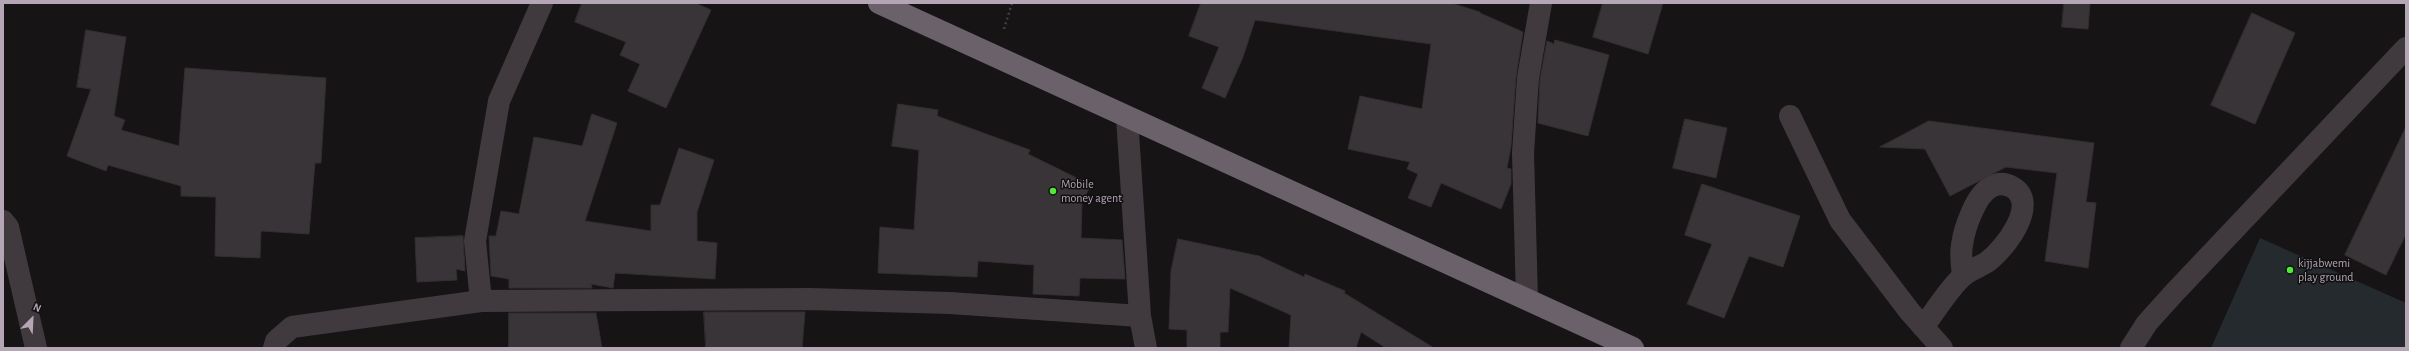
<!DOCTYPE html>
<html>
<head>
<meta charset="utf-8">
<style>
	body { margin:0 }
	#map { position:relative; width:2409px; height:351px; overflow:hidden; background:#161415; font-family:"Alegreya Sans",sans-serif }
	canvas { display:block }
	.frame { position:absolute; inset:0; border:4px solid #b4a6b5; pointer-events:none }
	.north { position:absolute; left:12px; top:299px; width:40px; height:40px; -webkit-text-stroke:3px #110f10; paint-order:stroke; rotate:24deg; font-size:11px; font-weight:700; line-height:16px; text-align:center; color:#b4a6b5 }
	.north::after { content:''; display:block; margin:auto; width:14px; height:18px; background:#b4a6b5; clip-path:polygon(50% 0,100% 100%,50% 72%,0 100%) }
</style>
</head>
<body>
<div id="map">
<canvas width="2409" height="351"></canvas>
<div class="frame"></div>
<div class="north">N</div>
</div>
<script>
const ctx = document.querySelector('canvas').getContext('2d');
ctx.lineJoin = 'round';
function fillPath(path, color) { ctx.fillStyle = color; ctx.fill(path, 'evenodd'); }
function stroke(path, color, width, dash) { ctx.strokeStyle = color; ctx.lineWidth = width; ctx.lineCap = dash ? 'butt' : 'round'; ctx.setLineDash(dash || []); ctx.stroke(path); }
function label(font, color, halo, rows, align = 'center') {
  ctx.font = font + ' "Alegreya Sans",sans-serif'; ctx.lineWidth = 3; ctx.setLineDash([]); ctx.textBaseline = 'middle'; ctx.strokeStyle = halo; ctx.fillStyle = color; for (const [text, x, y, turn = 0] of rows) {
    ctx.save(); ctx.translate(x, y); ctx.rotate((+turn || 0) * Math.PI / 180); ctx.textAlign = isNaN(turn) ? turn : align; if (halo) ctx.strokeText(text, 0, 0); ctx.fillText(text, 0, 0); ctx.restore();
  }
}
fillPath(new Path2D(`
	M2260 238 2406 303V348H2211Z`), '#242a2d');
const building = new Path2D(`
	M582 3H695L711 10 666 108 628 91 640 64 620 55 626 42 575 22Z
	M1201 3H1451L1480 12V13L1523 32 1516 77 1511 146 1507 168 1511 169V184L1501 209 1441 183 1431 207 1408 198 1418 174 1407 169 1410 162 1348 149 1360 96 1422 109 1431 44 1255 20 1243 57 1225 98 1202 88 1219 47 1189 36Z
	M1603 3H1663L1648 54 1593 37Z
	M2064 3H2090L2088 29 2062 27Z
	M2252 13 2295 33 2255 124 2211 105Z
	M86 30 126 37 114 116 125 120 121 130 179 146 185 68 326 78 321 163H315L309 234 261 231 260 258 215 256 216 197 181 196V186L108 165 106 171 67 156 91 89 77 87Z
	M1555 40 1609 55 1588 136 1538 123 1540 79 1547 41 1554 44Z
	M898 104 938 110 937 116 1030 150 1028 154 1091 185 1082 202 1081 238 1122 240 1125 279 1080 278 1079 296 1033 294 1034 265 978 261 977 277 878 273 880 227 914 230 919 150 892 146Z
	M592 114 617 123 585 221 651 231V205H660L679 148 714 160 697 212V241L717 243 715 279 615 273 613 288 591 284 592 288H509V279L491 276 489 236H496L501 211 519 214 534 137 582 146Z
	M1685 119 1727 128 1716 178 1673 168Z
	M1929 121 2094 143 2086 202 2096 203 2088 268 2045 261 2057 173 2006 167 1950 196 1925 149 1880 147Z
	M2406 127V234L2386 275 2345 255Z
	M1702 184 1800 216 1783 267 1749 256 1724 318 1687 304 1712 244 1685 235Z
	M463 236 465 271 456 269 457 280 417 282 415 238Z
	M1178 239 1259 256 1304 277 1305 274 1345 291 1344 293 1434 348H1386L1361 332 1356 348H1289L1291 315 1230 288 1228 332H1220V348H1187V330L1169 329 1171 271Z
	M704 312H805L802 348H706Z
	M509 313H596L602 348H509Z`);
fillPath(building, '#383437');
stroke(building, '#322e31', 1);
stroke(new Path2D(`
	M1004 29 1012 3`), '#463f46', 2.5, [2, 3]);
stroke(new Path2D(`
	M1790 116 1840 220 1910 312 1942 348
	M1127 117 1140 316 1146 348
	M3 221 8 227 36 348
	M1527 299 1523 153 1528 78 1541 3
	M481 301 475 241 499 101 542 3
	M1923 327C1935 312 1949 288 1963 276 1970 270 1979 267 1987 262 2004 250 2041 203 2012 187 2005 183 1998 183 1991 187 1976 194 1964 229 1962 245 1960 255 1962 266 1963 276
	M274 348 276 341 292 327 481 301 810 299 950 303 1140 316
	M2131 348 2147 323 2175 292 2406 48`), '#403a3f', 22);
stroke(new Path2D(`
	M879 3 1633 348`), '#6b616b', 22);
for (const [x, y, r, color] of [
	[1053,191,4,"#51e939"],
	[2290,270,4,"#51e939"]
]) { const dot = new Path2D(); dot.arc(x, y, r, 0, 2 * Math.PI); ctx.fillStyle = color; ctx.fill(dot); stroke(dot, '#110f10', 1.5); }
label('12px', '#b4a6b5', '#110f10', [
	["Mobile",1061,184],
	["money agent",1061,198],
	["kijjabwemi",2298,263],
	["play ground",2298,277]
], 'left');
</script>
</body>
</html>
